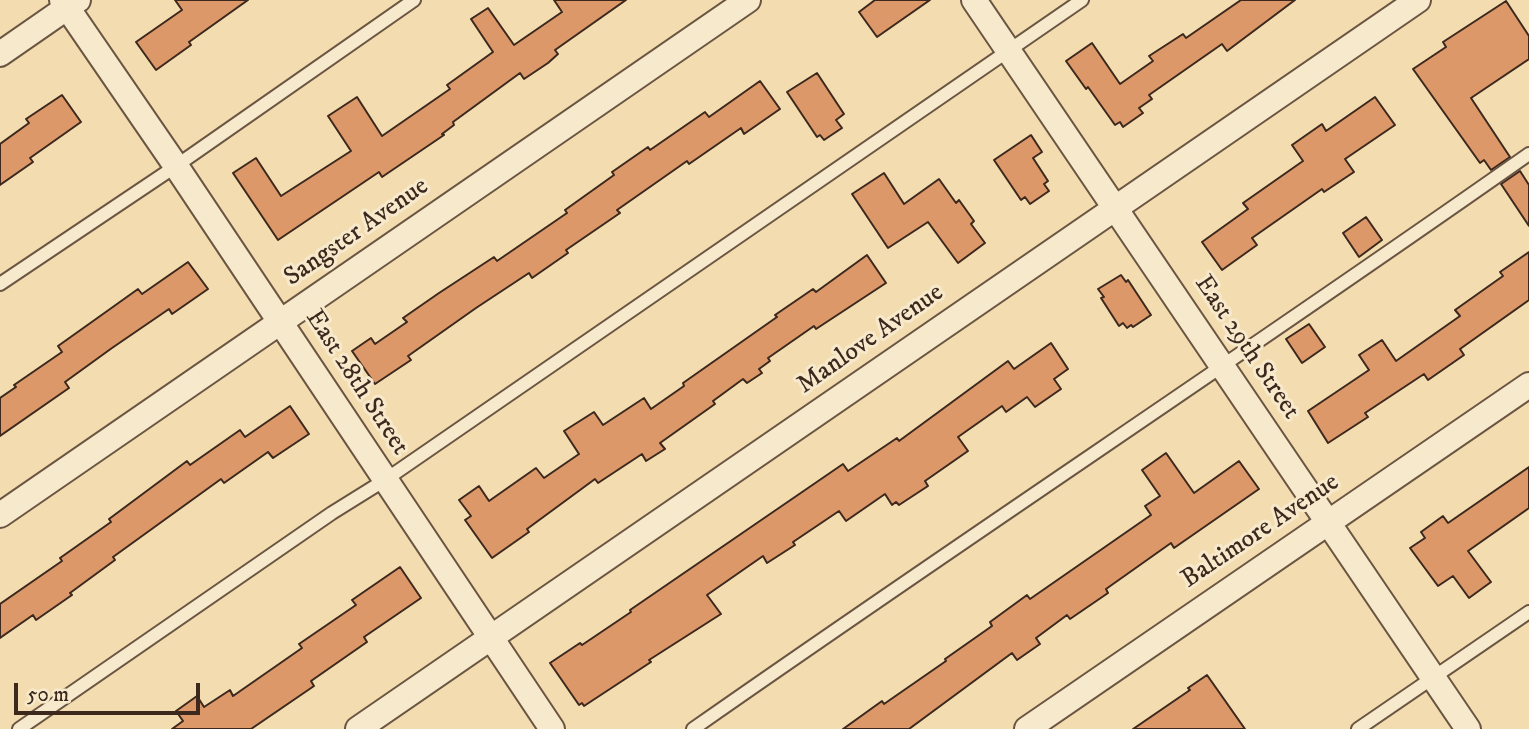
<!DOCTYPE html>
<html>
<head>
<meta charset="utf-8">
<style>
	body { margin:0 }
	#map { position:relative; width:1529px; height:729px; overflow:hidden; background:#f3ddb0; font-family:"IM FELL DW Pica",serif }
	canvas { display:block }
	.scale { position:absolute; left:14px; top:683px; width:186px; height:32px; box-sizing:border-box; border:4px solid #3c281d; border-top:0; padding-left:9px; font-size:21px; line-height:24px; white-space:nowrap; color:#3c281d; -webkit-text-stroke:5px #f7e9cc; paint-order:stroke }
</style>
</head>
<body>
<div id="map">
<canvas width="1529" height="729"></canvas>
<div class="scale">50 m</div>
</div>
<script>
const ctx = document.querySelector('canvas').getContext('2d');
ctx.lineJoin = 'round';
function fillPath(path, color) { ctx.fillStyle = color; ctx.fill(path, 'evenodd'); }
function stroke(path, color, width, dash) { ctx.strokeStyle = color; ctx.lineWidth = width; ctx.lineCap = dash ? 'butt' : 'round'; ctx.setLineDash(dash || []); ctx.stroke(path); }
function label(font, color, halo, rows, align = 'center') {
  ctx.font = font + ' "IM FELL DW Pica",serif'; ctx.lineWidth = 6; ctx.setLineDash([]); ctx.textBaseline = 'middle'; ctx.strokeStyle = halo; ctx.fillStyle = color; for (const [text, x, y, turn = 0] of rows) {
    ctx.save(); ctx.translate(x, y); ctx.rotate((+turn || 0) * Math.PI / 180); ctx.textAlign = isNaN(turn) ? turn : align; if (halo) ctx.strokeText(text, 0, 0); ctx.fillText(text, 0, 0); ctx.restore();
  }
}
const building = new Path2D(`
	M175 0H248L189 42 191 45 156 70 136 42 182 10Z
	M554 0H626L555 50 558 54 548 63 524 79 520 73 453 122 454 125 442 134 444 135 382 177 379 172 278 240 233 173 256 158 281 196 351 151 328 116 357 97 382 136 450 89 447 85 493 52 471 19 488 8 514 45 562 12Z
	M875 0H930L877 37 859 12Z
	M1241 0H1295L1227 51 1222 44 1149 95 1152 99 1139 108 1143 113 1123 127 1120 122 1115 125 1088 87 1086 89 1066 61 1092 43 1120 84 1153 61 1149 56 1183 34 1186 38Z
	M1506 1 1529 36V59L1471 98 1510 157 1491 170 1484 160 1480 163 1413 69 1446 47 1443 42Z
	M817 73 844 114 836 120 842 128 824 140 820 135 817 137 787 92Z
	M760 81 780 109 744 134 741 128 689 164 687 161 617 210 620 213 566 250 568 253 532 278 529 273 476 308 408 356 411 360 375 384 352 351 371 338 375 344 407 322 403 318 439 293 494 257 497 261 567 213 565 210 614 175 612 172 648 147 650 150 705 112 709 117Z
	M62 95 81 122 30 158 33 162 0 185V144L29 123 26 119Z
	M1375 97 1395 125 1345 159 1354 172 1324 192 1322 189 1252 238 1257 245 1222 270 1202 242 1248 209 1243 203 1303 161 1292 145 1322 124 1326 131Z
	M1031 135 1042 152 1033 158 1048 181 1044 184 1049 191 1030 204 1025 197 1021 200 994 160Z
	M1520 171 1529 185V226L1501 184Z
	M884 173 904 204 939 179 956 203 959 200 974 221 971 224 985 243 958 263 928 222 888 248 852 194Z
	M1366 217 1382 240 1359 257 1343 233Z
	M1529 252V300L1460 349 1464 355 1428 380 1424 374 1365 413 1368 417 1328 443 1308 411 1369 370 1359 355 1382 340 1396 361 1460 316 1455 310 1503 276 1500 272Z
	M867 255 886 283 816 329 814 326 768 358 770 361 759 369 762 373 747 383 743 379 713 401 715 404 660 443 665 449 646 461 642 454 598 483 595 479 527 529 529 532 492 558 465 520 471 516 459 500 479 486 489 501 536 468 544 478 579 454 564 431 594 412 603 425 644 398 651 409 684 386 683 383 777 317 775 315 813 289 816 292Z
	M188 262 208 289 172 314 169 309 112 348 65 382 69 388 0 436V398L16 387 14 385 62 352 58 346 103 314 138 289 142 294Z
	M1121 275 1126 282 1128 280 1151 315 1133 327 1131 325 1127 328 1123 323 1119 326 1101 298 1104 297 1098 289Z
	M1309 324 1325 347 1302 363 1286 339Z
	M1051 343 1068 369 1054 379 1061 389 1035 407 1027 397 1006 412 1002 406 958 437 968 451 925 481 928 486 899 505 896 502 892 505 885 494 846 521 839 511 793 542 795 545 767 563 763 556 707 595 721 614 649 660 651 662 584 706 582 703 579 705 550 663 580 643 582 645 631 612 630 610 843 464 848 471 897 438 899 441 1008 361 1014 369Z
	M290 406 309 434 273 458 268 452 224 483 221 479 113 557 115 560 70 593 72 595 36 620 33 615 0 638V604L62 561 60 558 111 522 109 519 187 461 190 465 240 430 245 437Z
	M1166 453 1194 493 1239 461 1259 489 1174 548 1171 543 1106 589 1108 593 1070 619 1067 615 1036 638 1040 644 1017 660 1012 653 909 729H843L882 701 884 704 946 661 945 659 992 626 990 622 1027 595 1030 599 1151 515 1145 506 1160 496 1142 470Z
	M1529 467V508L1468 551 1491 582 1469 598 1453 576 1438 586 1410 548 1425 538 1421 532 1443 516 1448 523Z
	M400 567 421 598 364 637 367 642 311 681 314 686 251 729H172L183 721 176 711 197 696 204 707 230 690 233 696 302 648 299 644 356 605 352 600Z
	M1207 675 1245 729H1133L1190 690 1188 688Z`);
fillPath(building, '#dc9869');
stroke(building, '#3c281d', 2);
const lane = new Path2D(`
	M0 284 176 166 414 0
	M19 729 332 513 385 480 1082 0
	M693 729C970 535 1252 349 1529 154
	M1358 729 1529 612`);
const street = new Path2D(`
	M62 0 176 166 552 729
	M974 0 1468 729
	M0 54 78 0
	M0 515 748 0
	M358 729 1418 0
	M1027 729 1529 385`);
stroke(lane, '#6a5542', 16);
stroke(street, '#6a5542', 28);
stroke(lane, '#f7e9cc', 12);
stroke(street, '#f7e9cc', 24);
label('26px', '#3c281d', '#f7e9cc', [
	["Sangster Avenue",357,233,-35],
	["Manlove Avenue",871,340,-35],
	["East 29th Street",1246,348,56],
	["East 28th Street",356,383,57],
	["Baltimore Avenue",1261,532,-34]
]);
</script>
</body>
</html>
